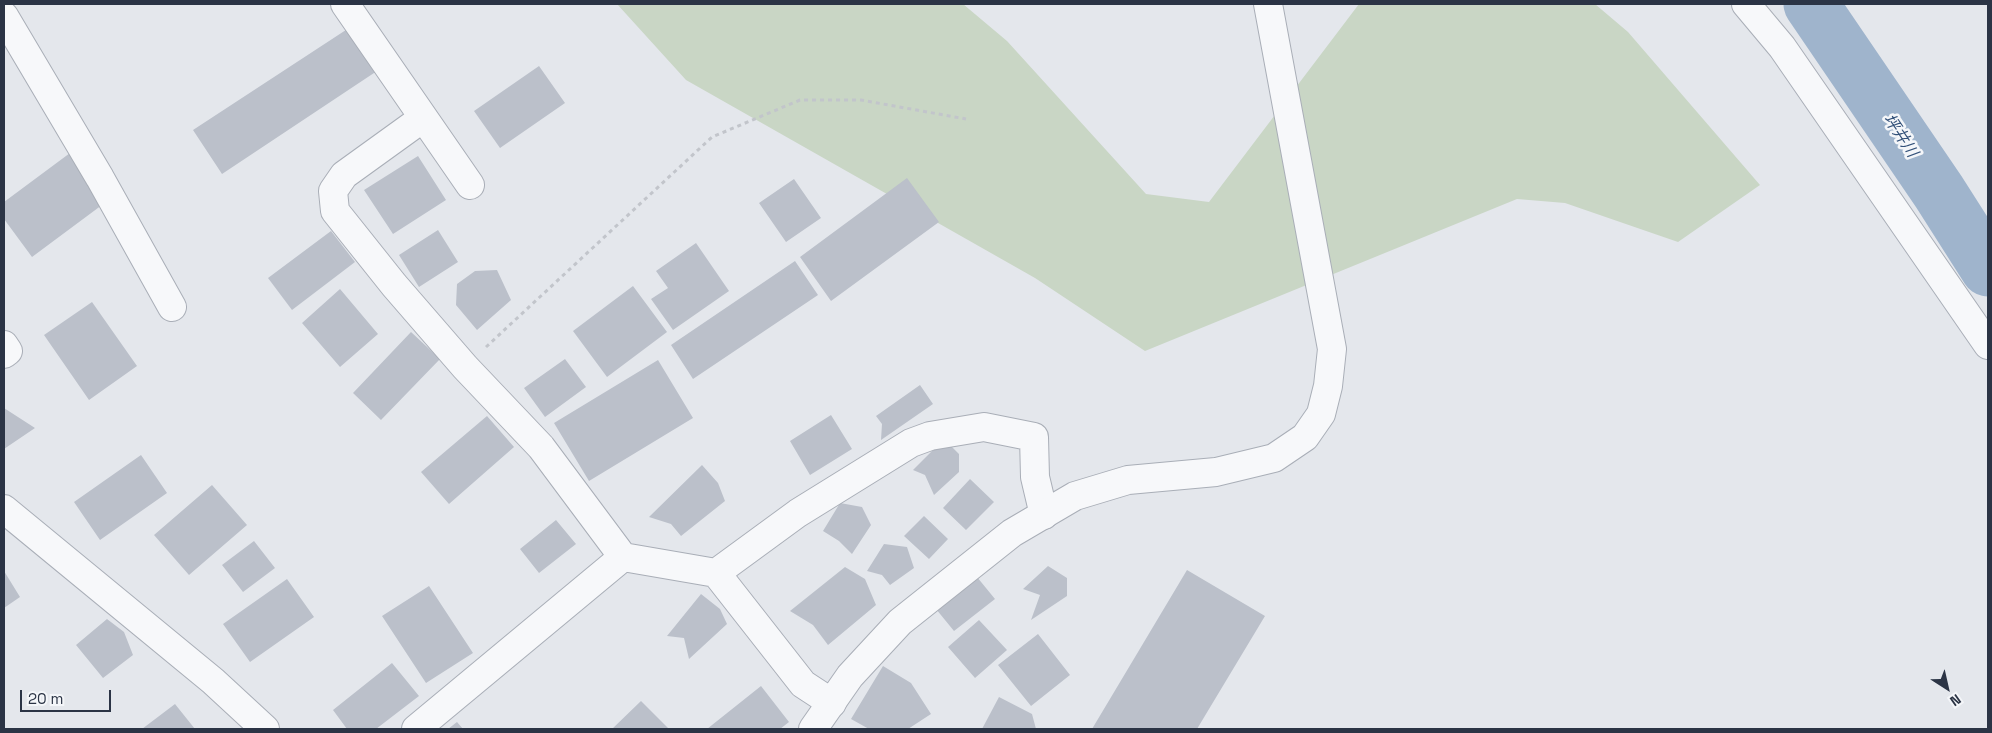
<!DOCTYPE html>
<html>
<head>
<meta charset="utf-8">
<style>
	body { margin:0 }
	#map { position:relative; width:1992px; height:733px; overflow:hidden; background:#e4e7ec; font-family:"Space Grotesk",sans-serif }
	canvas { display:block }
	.frame { position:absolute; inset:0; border:5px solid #2b3445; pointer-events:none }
	.north { position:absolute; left:1922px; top:663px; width:50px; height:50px; -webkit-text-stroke:4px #f4f6f9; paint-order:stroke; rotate:145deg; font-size:14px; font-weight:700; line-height:20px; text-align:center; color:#2b3445 }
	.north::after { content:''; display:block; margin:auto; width:18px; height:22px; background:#2b3445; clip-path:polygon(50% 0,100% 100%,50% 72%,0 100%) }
	.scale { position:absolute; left:20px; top:690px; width:91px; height:22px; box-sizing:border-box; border:2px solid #2b3445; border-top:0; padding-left:6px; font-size:15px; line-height:18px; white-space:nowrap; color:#2b3445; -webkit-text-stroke:4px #f4f6f9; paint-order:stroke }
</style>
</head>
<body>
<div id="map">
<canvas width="1992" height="733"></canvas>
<div class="frame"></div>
<div class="north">N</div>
<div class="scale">20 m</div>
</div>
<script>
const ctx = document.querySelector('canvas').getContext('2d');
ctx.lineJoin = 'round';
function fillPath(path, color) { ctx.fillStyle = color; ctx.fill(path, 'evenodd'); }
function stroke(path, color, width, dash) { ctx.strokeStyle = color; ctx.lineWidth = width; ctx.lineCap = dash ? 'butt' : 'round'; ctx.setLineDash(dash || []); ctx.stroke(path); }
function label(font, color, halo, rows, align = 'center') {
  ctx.font = font + ' "Space Grotesk","Noto Sans JP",sans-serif'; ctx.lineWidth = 5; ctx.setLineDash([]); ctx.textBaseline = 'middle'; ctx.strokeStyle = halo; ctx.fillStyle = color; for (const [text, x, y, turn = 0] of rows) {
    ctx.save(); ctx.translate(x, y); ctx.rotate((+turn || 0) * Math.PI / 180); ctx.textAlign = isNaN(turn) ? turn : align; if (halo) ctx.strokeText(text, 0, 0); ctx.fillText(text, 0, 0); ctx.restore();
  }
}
fillPath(new Path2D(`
	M617 4H963L1007 41 1146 194 1209 202 1359 4H1595L1628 32 1760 185 1678 242 1565 203 1517 199 1145 351 1035 278 686 80Z`), '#c9d6c5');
stroke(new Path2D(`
	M1811 4 1939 192 1988 269`), '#9fb4cc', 55);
fillPath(new Path2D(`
	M352 26 380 69 222 174 193 130Z
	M539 66 565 103 500 148 474 111Z
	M70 153 106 202 32 257 4 219V202Z
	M418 156 446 200 393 234 364 190Z
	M907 178 939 222 831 301 800 257Z
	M794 179 821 218 786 242 759 203Z
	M438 230 458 262 419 287 399 255Z
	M331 231 355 262 292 310 268 278Z
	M696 243 729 291 673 330 651 299 668 288 656 271Z
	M795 261 818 295 693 379 671 345Z
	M497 270 511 300 477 330 456 305 457 284 475 271Z
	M633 286 667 332 607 377 573 331Z
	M340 289 378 334 340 367 302 323Z
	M92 302 137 366 89 400 44 335Z
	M411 332 440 359 381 420 353 393Z
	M565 359 586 387 545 417 524 388Z
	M658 360 693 418 589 481 554 423Z
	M920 385 933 404 881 440 882 424 876 416Z
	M4 408 35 428 4 449Z
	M831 415 852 449 810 475 790 441Z
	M487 416 514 447 449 504 421 472Z
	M944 439 959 454V472L934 495 925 475 913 470Z
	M141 455 167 493 100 540 74 502Z
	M702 465 718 483 725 501 681 536 671 524 649 517Z
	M970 479 994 502 966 530 943 508Z
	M212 485 247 525 189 575 154 535Z
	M840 503 862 507 871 525 852 554 839 541 823 531Z
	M924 516 948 539 929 559 904 536Z
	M556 520 576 544 539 573 520 549Z
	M254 541 275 568 243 592 222 565Z
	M884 544 907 547 914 568 890 585 882 575 867 571Z
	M1048 566 1067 578V596L1031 620 1040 595 1023 589Z
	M845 567 865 579 876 605 828 645 813 625 790 611Z
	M1187 570 1265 616 1197 729H1092Z
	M4 571 20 597 4 608Z
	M977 577 995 599 954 631 936 609Z
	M287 579 314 617 250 662 223 624Z
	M429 586 473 653 426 683 382 616Z
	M701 594 720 609 727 624 689 659 684 638 667 636Z
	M107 619 124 632 133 655 103 678 76 645Z
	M979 620 1007 650 975 678 948 647Z
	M1038 634 1070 675 1031 706 998 665Z
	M392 663 419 696 376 729H347L333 710Z
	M883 666 911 683 931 714 908 729H869L851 719Z
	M761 686 789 722 780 729H707Z
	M999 697 1032 714 1036 729H982Z
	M641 701 669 729H612Z
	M175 704 195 729H142Z
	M457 722 463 729H448Z`), '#bbc0ca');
const minor = new Path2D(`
	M345 4 470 185
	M1746 4 1782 47 1988 345
	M4 16 100 178 172 307
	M423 118 344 175 333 191 335 211 394 285 465 367 541 447 623 557 716 573
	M4 345 8 351 4 354
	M832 703 803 684 716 573 798 513 911 443 930 436 984 427 1034 437 1035 477 1044 515
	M416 729 623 557`);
const tertiary = new Path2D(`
	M4 509 213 681 265 729
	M813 729 850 676 900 622 1012 533 1075 496 1128 480 1216 472 1274 458 1305 437 1321 414 1328 386 1332 349 1268 4`);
stroke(minor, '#a9aeb7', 30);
stroke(tertiary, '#a9aeb7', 30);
stroke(new Path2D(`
	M486 347 712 137 800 100H861L966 119`), '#c2c5cb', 3, [4, 4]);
stroke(minor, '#f7f8fa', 28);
stroke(tertiary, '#f7f8fa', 28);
label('italic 16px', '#34527a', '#f4f6f9', [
	["坪井川",1900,136,56]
]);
</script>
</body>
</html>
